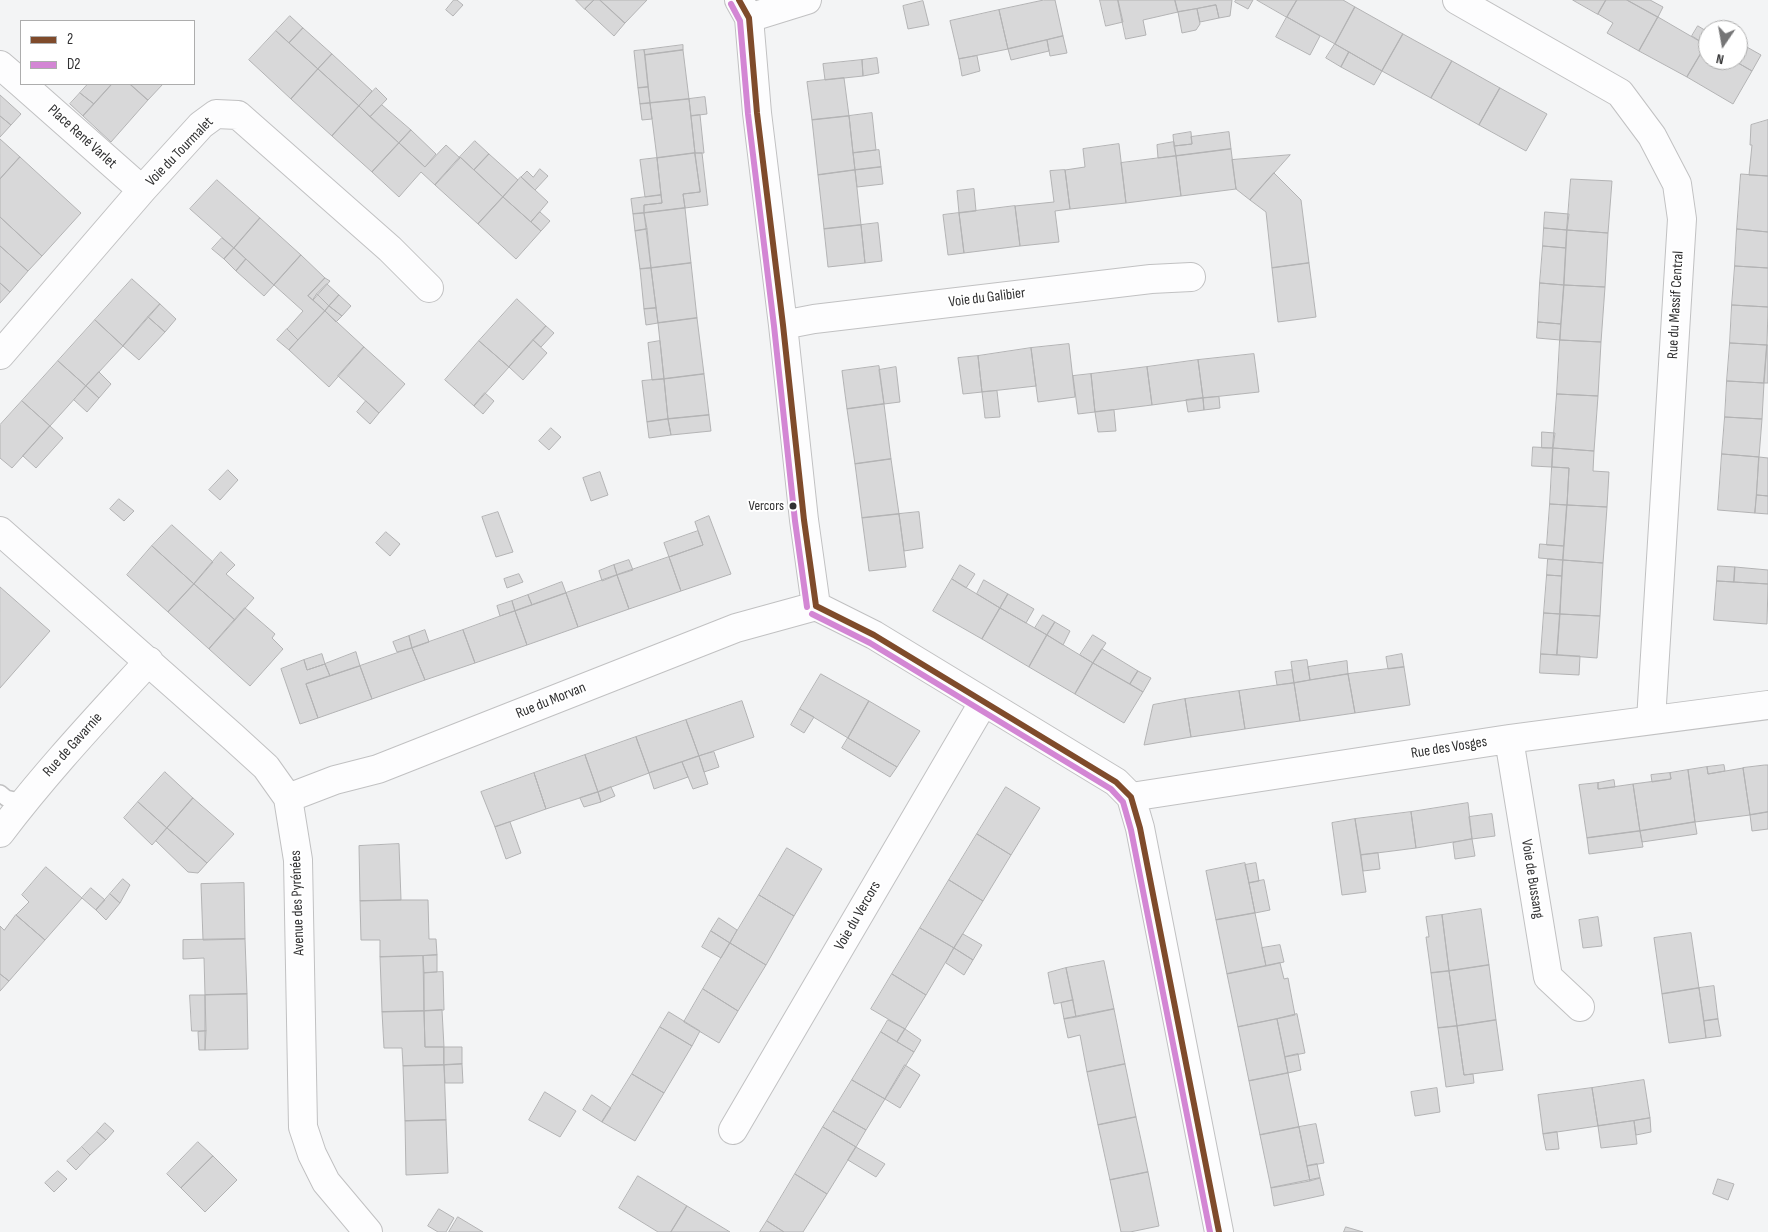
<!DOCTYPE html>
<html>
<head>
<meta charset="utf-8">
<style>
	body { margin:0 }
	#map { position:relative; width:1768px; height:1232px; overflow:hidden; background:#f3f4f5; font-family:"Sofia Sans Condensed",sans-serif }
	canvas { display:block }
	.legend { position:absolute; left:20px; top:20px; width:175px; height:65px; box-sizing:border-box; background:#fff; border:1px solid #adadad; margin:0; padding:6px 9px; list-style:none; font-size:15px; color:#313132 }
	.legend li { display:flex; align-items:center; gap:10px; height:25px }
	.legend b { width:25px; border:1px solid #adadad }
	.north { position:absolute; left:1698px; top:20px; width:50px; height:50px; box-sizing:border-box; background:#fff; border:1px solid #adadad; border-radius:50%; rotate:192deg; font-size:14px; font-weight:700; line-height:20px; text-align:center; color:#313132 }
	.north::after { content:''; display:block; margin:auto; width:18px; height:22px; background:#757576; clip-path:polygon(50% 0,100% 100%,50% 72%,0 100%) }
</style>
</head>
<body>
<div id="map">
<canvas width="1768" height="1232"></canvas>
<ul class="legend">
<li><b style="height:6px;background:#7f4b2b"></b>2</li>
<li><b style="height:6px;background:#d386d4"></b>D2</li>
</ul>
<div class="north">N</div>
</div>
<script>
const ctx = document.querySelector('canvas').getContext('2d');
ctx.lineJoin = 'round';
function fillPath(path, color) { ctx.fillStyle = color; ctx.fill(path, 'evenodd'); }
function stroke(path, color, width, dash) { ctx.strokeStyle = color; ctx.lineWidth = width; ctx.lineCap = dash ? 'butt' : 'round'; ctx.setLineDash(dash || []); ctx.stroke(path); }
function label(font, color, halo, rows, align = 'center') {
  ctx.font = font + ' "Sofia Sans Condensed",sans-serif'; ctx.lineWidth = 4; ctx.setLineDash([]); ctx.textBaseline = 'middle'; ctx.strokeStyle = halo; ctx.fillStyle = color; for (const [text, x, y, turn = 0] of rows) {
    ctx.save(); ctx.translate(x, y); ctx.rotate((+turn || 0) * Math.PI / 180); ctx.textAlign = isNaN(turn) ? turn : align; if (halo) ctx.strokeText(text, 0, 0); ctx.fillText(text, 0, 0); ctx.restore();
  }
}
const building = new Path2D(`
	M454 0H457L463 5 453 16 446 10Z
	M576 0H594L585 9Z
	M594 0H600L625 23 614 36 585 9Z
	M600 0H647L625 23Z
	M1044 0H1055L1063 36 1008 49 999 10Z
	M1100 0H1118L1123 22 1106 26Z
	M1118 0H1175L1178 12 1143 20 1146 35 1126 39Z
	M1175 0H1232L1230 16 1219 18 1216 5 1178 12Z
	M1236 0H1253L1248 9 1235 2Z
	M1257 0H1297L1287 17Z
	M1297 0H1343L1355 7 1335 44 1287 17Z
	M1573 0H1606L1598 14Z
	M1606 0H1627L1658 17 1639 51 1607 33 1613 23 1598 14Z
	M1627 0H1650L1663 7 1658 17Z
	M923 1 929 25 908 29 903 6Z
	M1216 5 1219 18 1200 22 1197 9Z
	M1355 7 1403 34 1382 71 1335 44Z
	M1197 9 1200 24 1196 30 1182 33 1178 12Z
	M999 10 1008 49 959 59 950 21Z
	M290 16 303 28 289 43 276 31Z
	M1287 17 1320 36 1310 55 1276 37Z
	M1658 17 1706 45 1687 77 1639 51Z
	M1698 26 1708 32V41L1706 45 1692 36Z
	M303 28 332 54 318 69 289 43Z
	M276 31 318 69 291 99 249 60Z
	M1403 34 1452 61 1431 98 1382 71Z
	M1063 36 1067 53 1050 56 1047 40Z
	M1047 40 1049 51 1011 60 1008 49Z
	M1738 42 1761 55 1752 71 1733 60H1738Z
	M1335 44 1349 52 1341 67 1326 58Z
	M683 45V50L645 55 644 50Z
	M1706 45 1708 46V60H1733L1752 71 1733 104 1687 77Z
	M644 50 648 87 638 88 634 51Z
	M683 50 689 99 650 103 645 55Z
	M1349 52 1382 71 1374 85 1341 67Z
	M332 54 372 91 359 106 318 69Z
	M977 56 980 71 962 76 959 59Z
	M877 58 879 73 863 76 862 60Z
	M862 60 863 76 825 80 823 64Z
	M1452 61 1500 88 1479 125 1431 98Z
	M318 69 359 106 332 136 291 99Z
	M844 78 849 116 812 120 807 82Z
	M88 84H112L94 104 80 93Z
	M112 84H130L148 100 111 142 83 116Z
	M130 84H163L148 100Z
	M648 87 650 103 640 104 638 88Z
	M376 88 387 99 370 117 359 106Z
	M1500 88 1547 114 1526 151 1479 125Z
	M80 93 94 104 83 116 70 104Z
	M0 95 21 114 11 125 0 116Z
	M705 97 707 114 691 116 689 99Z
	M689 99 695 153 657 158 650 103Z
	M650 103 652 119 642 120 640 104Z
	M382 105 411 130 399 143 370 117Z
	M359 106 399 143 372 172 332 136Z
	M872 113 876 150 853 153 849 116Z
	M700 115 704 153H695L691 116Z
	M0 116 11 125 0 137Z
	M849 116 855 170 818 175 812 120Z
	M1768 120V176L1749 175 1752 145H1750L1751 125Z
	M411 130 436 154 425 167 399 143Z
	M1191 132 1192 144 1174 146 1173 135Z
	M1229 132 1231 149 1176 156 1174 146 1192 144 1191 137Z
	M0 139 20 157 0 179Z
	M475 141 489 154 474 170 460 157Z
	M1174 142 1176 156 1158 158 1157 145Z
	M399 143 425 167 446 145 460 158 435 185 421 172 399 197 372 172Z
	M1119 144 1126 203 1070 209 1065 170 1085 167 1083 149Z
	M1231 149 1236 189 1181 196 1176 156Z
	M879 150 881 167 855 170 853 153Z
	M695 153H702L708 205 685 208 683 194 700 192Z
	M695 153 700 192 683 194 685 208 644 213V205L662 203 657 158Z
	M489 154 518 180 503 197 474 170Z
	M1290 155 1250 200 1236 189 1232 160Z
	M1176 156 1181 196 1126 203 1121 163Z
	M20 157 81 213 42 256 0 217V179Z
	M460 157 503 197 478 224 435 185Z
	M657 158 661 195 645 197 640 160Z
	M881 167 883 184 857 187 855 170Z
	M540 169 548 176 535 190 521 177 527 171 533 177Z
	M855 170 861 225 824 229 818 175Z
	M1065 170 1070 209 1055 211 1059 242 1020 246 1015 206 1054 202 1050 171Z
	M1274 173 1301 200 1309 263 1272 268 1266 212 1250 200Z
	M1741 174 1768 176V232L1737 229Z
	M521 177 548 202 531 222 503 197Z
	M1571 179 1612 181 1608 233 1567 230Z
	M217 180 260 218 234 248 190 209Z
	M974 189 976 211 959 213 957 191Z
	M661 195 662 203 644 205V213L633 214 631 199Z
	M503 197 541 231 516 259 478 224Z
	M1015 206 1020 246 964 253 959 213Z
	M685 208 691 263 651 268 644 213Z
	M540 212 550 221 541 231 531 222Z
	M1545 212 1569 214 1567 230 1544 228Z
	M644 213 647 229 635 231 633 214Z
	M959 213 964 253 948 255 943 215Z
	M0 217 42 256 28 271 0 246Z
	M260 218 301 255 274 285 234 248Z
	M878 223 882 261 865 263 861 225Z
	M861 225 865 263 828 267 824 229Z
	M1544 228 1567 230 1566 248 1543 246Z
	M647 229 651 268 640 269 635 231Z
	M1737 229 1768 232V268L1735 266Z
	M1567 230 1608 233 1605 287 1564 285Z
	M222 238 234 248 224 259 212 249Z
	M0 246 28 271 10 292 0 283Z
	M1543 246 1566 248 1564 285 1540 283Z
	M234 248 246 259 236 271 224 259Z
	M301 255 325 278 308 296 325 311 298 340 287 329 303 311 274 285Z
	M246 259 274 285 264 296 236 271Z
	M691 263 697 318 658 323 651 268Z
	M1309 263 1316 317 1278 322 1272 268Z
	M1735 266 1768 268V307L1732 305Z
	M651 268 656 308 644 309 640 269Z
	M325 278 330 281 313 300 308 296Z
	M132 279 160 304 123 346 95 320Z
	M0 283 10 292 0 303Z
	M1540 283 1564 285 1561 324 1538 322Z
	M327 284 339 295 329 306 317 294Z
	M1564 285 1605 287 1601 342 1560 340Z
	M317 294 329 306 325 311 313 300Z
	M339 295 351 306 342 316 329 306Z
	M517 299 546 326 509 367 479 341Z
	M160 304 176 319 165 332 148 317Z
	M1732 305 1768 307 1767 345 1730 343Z
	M329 306 342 316 336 322 325 311Z
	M656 308 658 323 646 325 644 309Z
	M325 311 364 347 329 387 289 350Z
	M148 317 165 332 139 360 123 346Z
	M697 318 704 374 664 379 658 323Z
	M95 320 123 346 86 386 58 361Z
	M1538 322 1561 324 1560 340 1537 338Z
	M546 326 554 333 541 347 533 340Z
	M287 329 298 340 289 350 277 340Z
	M533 340 547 353 523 380 509 367Z
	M1560 340 1601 342 1598 396 1557 394Z
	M479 341 509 367 474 406 445 380Z
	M660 341 664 379 652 380 648 343Z
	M1730 343 1767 345 1764 383 1727 381Z
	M1069 344 1075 397 1038 402 1031 348Z
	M1767 345H1768V383H1764Z
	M364 347 405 384 379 413 338 376Z
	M1031 348 1036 386 982 392 978 356Z
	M1254 354 1259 392 1203 398 1198 360Z
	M978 356 982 392 963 394 958 358Z
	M1198 360 1203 398 1152 405 1147 367Z
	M58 361 86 386 50 426 22 401Z
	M879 366 884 404 847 409 842 371Z
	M896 367 900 402 884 404 879 370Z
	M1147 367 1152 405 1095 412 1091 374Z
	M99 372 111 384 99 398 86 386Z
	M704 374 709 415 668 419 664 379Z
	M1091 374 1095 412 1078 414 1073 376Z
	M664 379 668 419 647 422 642 381Z
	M1727 381 1764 383 1762 419 1725 417Z
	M86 386 99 398 87 412 74 400Z
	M997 391 1000 417 985 418 982 392Z
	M485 393 494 401 483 414 474 406Z
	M1557 394 1598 396 1594 451 1553 448Z
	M1219 397 1220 408 1204 410 1203 398Z
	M1203 398 1204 410 1188 412 1186 400Z
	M22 401 50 426 12 468 0 458V425Z
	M366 401 379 413 370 424 357 412Z
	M884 404 891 459 855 464 847 409Z
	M1114 410 1116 431 1098 432 1095 412Z
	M709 415 711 431 671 435 668 419Z
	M1725 417 1762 419 1759 457 1722 454Z
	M668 419 671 435 649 438 647 422Z
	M50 426 63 438 36 468 23 456Z
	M551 428 561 437 549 450 539 441Z
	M1542 432 1555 433 1553 448H1542Z
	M1533 447 1553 448 1552 467 1532 466Z
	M1553 448 1594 451 1593 471 1609 472 1607 507 1567 505 1569 468 1552 467Z
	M1722 454 1759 457 1755 513 1718 510Z
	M1759 457 1768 458V496L1757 495Z
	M891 459 899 514 862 518 855 464Z
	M1552 467 1569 468 1567 505 1550 504Z
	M228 470 238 480 220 500 209 490Z
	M600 472 608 495 591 501 583 478Z
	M1757 495 1768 496V514L1755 513Z
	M119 499 134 511 124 521 110 509Z
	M1550 504 1567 505 1564 546 1547 545Z
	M1567 505 1607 507 1603 563 1563 560Z
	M498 512 513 552 496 557 482 517Z
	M919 512 923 548 904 551 899 514Z
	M899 514 906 567 869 571 862 518Z
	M709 516 731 574 681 591 669 557 703 545 695 522Z
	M172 525 213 562 194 584 152 546Z
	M698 531 703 545 669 557 664 543Z
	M386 532 400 544 390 556 376 543Z
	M1540 544 1564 546 1563 560 1539 558Z
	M152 546 194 584 168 612 127 575Z
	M221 552 235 565 226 574 254 598 235 620 194 584Z
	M669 557 681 591 629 609 617 575Z
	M1548 559 1563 560 1562 576 1547 575Z
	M629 560 633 570 617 575 614 565Z
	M1563 560 1603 563 1600 616 1560 614Z
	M614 565 617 575 602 581 599 571Z
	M960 565 975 574 966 588 952 579Z
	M1718 566 1735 567 1734 582 1717 581Z
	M1735 567 1768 570V584L1734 582Z
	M519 574 523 582 507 588 504 579Z
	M617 575 629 609 578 627 566 593Z
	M1547 575 1562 576 1560 614 1544 613Z
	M952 579 1000 608 982 639 933 611Z
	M984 580 1008 594 1000 608 977 594Z
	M1717 581 1768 584 1767 624 1714 620Z
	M562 582 566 593 532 605 528 595Z
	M194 584 235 620 209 649 168 612Z
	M0 587 50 631 0 688Z
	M566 593 578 627 527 645 515 611Z
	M1008 594 1034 609 1026 623 1000 608Z
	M528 595 532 605 515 611 512 601Z
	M512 601 515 611 500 616 497 606Z
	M245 608 275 634 272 638 283 649 250 686 209 649Z
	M1000 608 1047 635 1029 667 982 639Z
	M515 611 527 645 475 663 463 630Z
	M1544 613 1560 614 1557 655 1541 654Z
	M1560 614 1600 616 1597 658 1557 655Z
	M1043 615 1055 622 1047 635 1035 628Z
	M1055 622 1070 631 1063 645 1047 635Z
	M425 630 429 642 412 648 409 636Z
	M463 630 475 663 425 680 412 648Z
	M1047 635 1093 663 1075 694 1029 667Z
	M1093 635 1106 643 1093 663 1080 655Z
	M409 636 412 648 397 652 393 642Z
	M412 648 425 680 372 699 360 666Z
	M1102 649 1138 671 1130 684 1093 663Z
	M356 652 360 666 330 676 325 664Z
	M322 654 325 664 307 670 304 660Z
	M1402 654 1404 667 1388 669 1386 657Z
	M1541 654 1580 656 1579 675 1540 673Z
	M304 660 307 670 325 664 330 676 306 684 318 718 300 724 281 669Z
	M1307 660 1310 680 1294 683 1291 662Z
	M1347 661 1348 674 1310 680 1308 667Z
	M1093 663 1143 692 1124 723 1075 694Z
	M360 666 372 699 318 718 306 684Z
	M1404 667 1410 705 1355 713 1348 674Z
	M1292 670 1294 683 1277 685 1275 672Z
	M1138 671 1151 678 1143 692 1130 684Z
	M821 674 869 701 848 738 800 709Z
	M1348 674 1355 713 1300 721 1294 683Z
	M1294 683 1300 721 1245 729 1239 691Z
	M1239 691 1245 729 1191 737 1185 699Z
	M1185 699 1191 737 1144 745 1153 705Z
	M742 701 754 737 699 756 686 720Z
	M869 701 920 731 897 767 848 738Z
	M800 709 814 717 804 733 791 725Z
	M686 720 699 756 649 773 636 737Z
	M636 737 649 773 598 792 585 755Z
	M848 738 897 767 890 777 842 748Z
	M714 752 719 767 704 772 699 756Z
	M585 755 598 792 546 809 534 773Z
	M699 756 708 784 693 789 682 762Z
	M682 762 688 777 654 789 649 773Z
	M1724 765 1725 771 1708 774 1707 767Z
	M1765 765H1768V812L1750 815 1743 768Z
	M1707 767 1708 774 1743 768 1750 815 1695 822 1688 770Z
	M1688 770 1695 822 1640 831 1633 784 1671 779 1670 773Z
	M165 772 193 798 167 828 138 802Z
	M534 773 546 809 495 827 481 792Z
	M1670 773 1671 779 1652 782 1651 775Z
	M1614 780 1615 787 1598 789V783Z
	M1598 783V789L1633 784 1640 831 1587 838 1579 785Z
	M611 787 615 796 601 802 598 792Z
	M1006 787 1040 808 1011 855 977 834Z
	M598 792 601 802 584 807 580 798Z
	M193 798 234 834 207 863 167 828Z
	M138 802 167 828 152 845 124 818Z
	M1468 803 1472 839 1416 848 1411 812Z
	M1411 812 1416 848 1361 855 1355 819Z
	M1768 812V829L1752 831 1750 815Z
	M1492 814 1495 836 1472 839 1469 817Z
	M1355 819 1366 892 1342 895 1332 823Z
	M510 822 521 853 506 859 495 827Z
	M1695 822 1697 834 1642 842 1640 831Z
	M167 828 207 863 198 873 188 872 156 841Z
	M1640 831 1643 847 1589 854 1587 838Z
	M977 834 1011 855 983 901 949 880Z
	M1472 839 1475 856 1455 859 1453 843Z
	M399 844 401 900 360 901 359 846Z
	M787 848 822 869 794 916 759 895Z
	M1378 853 1380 869 1363 871 1361 855Z
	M1245 863 1255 913 1216 920 1206 871Z
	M1256 863 1259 881 1249 883 1245 865Z
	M46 867 82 898 45 940 16 915 29 902 22 895Z
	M123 879 130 885 120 903 110 894Z
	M949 880 983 901 954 948 920 928Z
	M1264 880 1270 910 1255 913 1249 883Z
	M244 883 245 939 203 940 201 884Z
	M91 888 105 900 96 910 82 898Z
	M110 894 120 903 106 920 96 910Z
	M759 895 794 916 766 965 730 943Z
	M401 900H428L429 939H436L437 955 380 957V940H361L360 901Z
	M1481 909 1489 965 1449 971 1442 915Z
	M1255 913 1266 966 1227 974 1216 920Z
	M16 915 45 940 9 981 0 974V926L4 930Z
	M1442 915 1449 971 1431 973 1426 937H1429L1426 917Z
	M1598 917 1602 946 1583 948 1579 920Z
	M719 918 737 930 730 943 711 931Z
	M920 928 954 948 926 995 892 974Z
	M711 931 730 943 721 958 702 947Z
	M1691 933 1699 988 1662 994 1654 938Z
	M963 934 982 945 973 960 954 948Z
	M245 939 247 994 205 995 204 958 183 959V940Z
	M730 943 766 965 738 1011 703 989Z
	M1280 945 1284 962 1266 966 1262 948Z
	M954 948 973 960 964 975 946 963Z
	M437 955V972L424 973 423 956Z
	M423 956 424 1011 382 1012 380 957Z
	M1104 961 1114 1009 1076 1017 1066 968Z
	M1280 963 1284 979 1288 978 1295 1015 1238 1027 1227 974Z
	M1489 965 1496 1020 1457 1026 1449 971Z
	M1066 968 1073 1000 1054 1004 1048 973Z
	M1449 971 1457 1026 1438 1028 1431 973Z
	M443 972 444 1010 424 1011V973Z
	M0 974 9 981 0 991Z
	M892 974 926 995 905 1029 871 1009Z
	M1714 986 1718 1019 1704 1021 1699 988Z
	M1699 988 1706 1038 1669 1043 1662 994Z
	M703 989 738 1011 719 1043 684 1022Z
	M247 994 248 1049 205 1050V995Z
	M190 995H205L206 1031H192Z
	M1073 1000 1076 1017 1064 1019 1061 1003Z
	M1114 1009 1125 1064 1087 1072 1080 1035 1068 1038 1064 1019Z
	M442 1010 444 1047H425L424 1011Z
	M424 1011 425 1047H444V1065L403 1066 402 1048H384L382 1012Z
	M669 1012 700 1031 692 1046 660 1027Z
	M1297 1014 1305 1053 1285 1057 1277 1019Z
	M1277 1019 1288 1073 1249 1081 1238 1027Z
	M1718 1019 1721 1036 1706 1038 1704 1021Z
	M888 1020 905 1029 897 1042 881 1032Z
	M1496 1020 1503 1070 1464 1075 1457 1026Z
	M1457 1026 1464 1075 1473 1074 1474 1083 1446 1087 1438 1028Z
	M660 1027 692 1046 664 1093 632 1074Z
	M905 1029 921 1040 914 1052 897 1042Z
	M206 1031 205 1050H199L198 1032Z
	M881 1032 914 1052 885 1099 852 1080Z
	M444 1047H462V1064L444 1065Z
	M1298 1054 1301 1070 1288 1073 1285 1057Z
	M462 1064 463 1083H445L444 1065Z
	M1125 1064 1136 1117 1098 1125 1087 1072Z
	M444 1065 446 1120 405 1121 403 1066Z
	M905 1065 920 1075 900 1108 885 1099Z
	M1288 1073 1299 1127 1260 1135 1249 1081Z
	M632 1074 664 1093 635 1141 602 1122Z
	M852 1080 885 1099 866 1130 833 1111Z
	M1644 1080 1650 1118 1598 1126 1592 1088Z
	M1437 1088 1440 1112 1415 1116 1411 1092Z
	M1592 1088 1598 1126 1543 1134 1538 1095Z
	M545 1092 576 1111 560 1137 529 1120Z
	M592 1095 611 1108 602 1122 583 1110Z
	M833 1111 866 1130 856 1147 823 1127Z
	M1136 1117 1148 1172 1110 1180 1098 1125Z
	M1650 1118 1651 1132 1636 1135 1634 1121Z
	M446 1120 448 1173 406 1175 405 1121Z
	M1634 1121 1637 1144 1601 1148 1598 1126Z
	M105 1123 114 1131 106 1140 97 1132Z
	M1316 1124 1324 1163 1307 1166 1299 1127Z
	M823 1127 856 1147 827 1194 795 1174Z
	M1299 1127 1310 1181 1271 1188 1260 1135Z
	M97 1132 106 1140 90 1155 82 1147Z
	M1557 1132 1559 1149 1546 1150 1543 1134Z
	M198 1142 213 1156 181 1188 167 1174Z
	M82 1147 90 1155 76 1170 67 1161Z
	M856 1147 885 1164 876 1177 848 1160Z
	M213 1156 237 1180 205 1212 181 1188Z
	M1317 1164 1320 1178 1310 1181 1307 1166Z
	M58 1171 67 1179 54 1192 45 1183Z
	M1148 1172 1159 1226 1130 1232H1121L1110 1180Z
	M795 1174 827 1194 803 1232H784L767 1221Z
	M638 1176 687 1206 671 1232H658L619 1208Z
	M1320 1178 1324 1195 1274 1206 1271 1188Z
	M1718 1179 1734 1184 1728 1200 1713 1194Z
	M687 1206 730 1232H671Z
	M439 1209 454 1218 446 1232H438L428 1226Z
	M458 1217 483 1232H449Z
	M767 1221 784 1232H760Z
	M1346 1227 1363 1232H1344Z`);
fillPath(building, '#d8d8d9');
stroke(building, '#b3b3b4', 1);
const lane = new Path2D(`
	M0 793 6 798 23 802`);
const street = new Path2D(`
	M739 0 749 18 757 113 783 325 804 520 816 606
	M1457 0 1620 93 1652 136 1677 184 1682 219 1651 720
	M749 18 807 0
	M0 65 21 83
	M22 84 142 190
	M783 325 814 319 1151 279 1191 277
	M0 355 142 190 201 125 216 114 238 115 390 249 429 288
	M0 531 232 736 266 767 288 798 298 860 303 1127 312 1154 326 1182 368 1232
	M816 606 874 635 1116 782 1131 797 1140 828 1219 1232
	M1509 739 1548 977 1580 1007
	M1131 797 1509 739 1768 705
	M288 798 335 780 378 769 736 628 816 606
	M0 833C46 772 98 717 149 661
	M733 1130 983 703`);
stroke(lane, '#c1c1c2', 18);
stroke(street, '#c1c1c2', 30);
stroke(lane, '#fdfdfe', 15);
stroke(street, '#fdfdfe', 28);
stroke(new Path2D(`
	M739 0 749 18 757 113 783 325 804 520 816 606
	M816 606 874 635 1116 782 1131 797 1140 828 1219 1232`), '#7f4b2b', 6);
stroke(new Path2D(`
	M731 4 740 21 748 114 774 326 795 521 807 607
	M812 614 870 643 1111 789 1123 802 1131 830 1210 1232`), '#d386d4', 6);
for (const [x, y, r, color] of [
	[793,506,4.5,"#313132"]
]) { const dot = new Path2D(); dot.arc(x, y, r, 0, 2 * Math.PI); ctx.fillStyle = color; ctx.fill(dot); stroke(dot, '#fff', 2); }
label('14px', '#313132', '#fff', [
	["Vercors",784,506]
], 'right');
label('15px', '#313132', '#fff', [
	["Place René Varlet",82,137,42],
	["Voie du Tourmalet",180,152,-46],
	["Voie du Galibier",987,298,-7],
	["Rue du Massif Central",1676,305,-87],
	["Rue du Morvan",551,701,-22],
	["Rue de Gavarnie",73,745,-48],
	["Rue des Vosges",1449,748,-9],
	["Voie de Bussang",1532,879,81],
	["Avenue des Pyrénées",298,903,-92],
	["Voie du Vercors",858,916,-60]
]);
</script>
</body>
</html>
